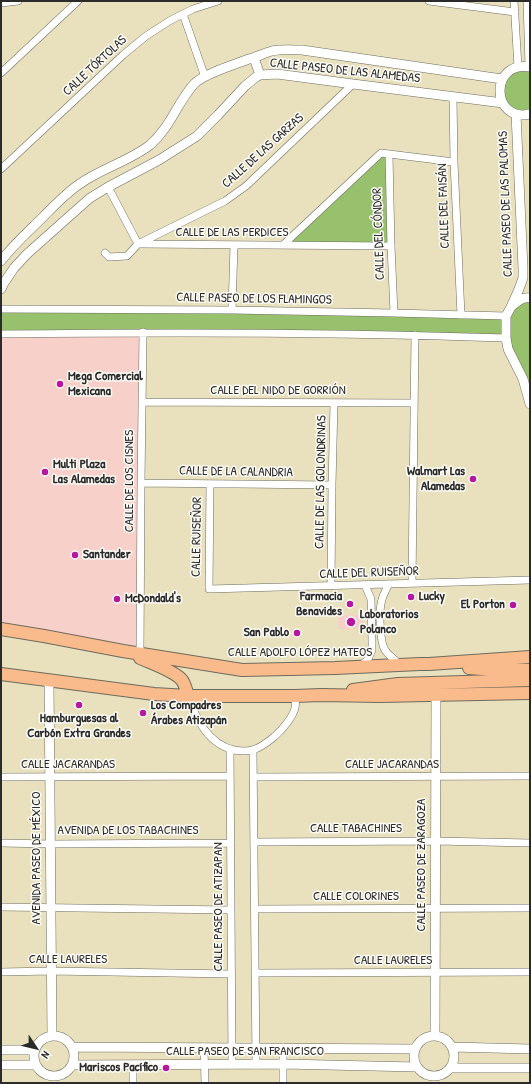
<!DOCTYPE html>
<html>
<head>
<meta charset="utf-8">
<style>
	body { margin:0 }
	#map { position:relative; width:531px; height:1084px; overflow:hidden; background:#e9e1bd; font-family:"Patrick Hand",sans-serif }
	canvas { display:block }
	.frame { position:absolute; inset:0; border:2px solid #2b2b2b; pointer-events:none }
	.north { position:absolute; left:16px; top:1028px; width:40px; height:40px; -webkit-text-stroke:3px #fdfcf7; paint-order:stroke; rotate:125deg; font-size:11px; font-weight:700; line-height:16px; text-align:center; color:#2b2b2b }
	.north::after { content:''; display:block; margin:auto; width:14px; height:18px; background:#2b2b2b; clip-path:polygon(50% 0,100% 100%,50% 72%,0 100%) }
</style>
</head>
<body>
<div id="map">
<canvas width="531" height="1084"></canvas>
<div class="frame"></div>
<div class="north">N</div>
</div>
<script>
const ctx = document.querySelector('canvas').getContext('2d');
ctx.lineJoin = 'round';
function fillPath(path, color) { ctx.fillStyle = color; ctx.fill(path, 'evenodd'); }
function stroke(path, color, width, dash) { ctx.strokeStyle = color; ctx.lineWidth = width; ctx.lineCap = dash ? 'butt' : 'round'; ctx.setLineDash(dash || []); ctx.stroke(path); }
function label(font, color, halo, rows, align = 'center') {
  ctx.font = font + ' "Patrick Hand",sans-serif'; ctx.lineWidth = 3; ctx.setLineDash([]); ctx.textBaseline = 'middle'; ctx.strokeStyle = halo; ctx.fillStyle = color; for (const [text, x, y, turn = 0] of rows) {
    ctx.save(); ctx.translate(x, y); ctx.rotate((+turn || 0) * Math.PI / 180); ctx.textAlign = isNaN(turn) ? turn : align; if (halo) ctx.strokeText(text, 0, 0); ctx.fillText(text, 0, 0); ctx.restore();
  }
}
fillPath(new Path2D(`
	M143 332 140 654 1 629V334Z
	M338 615H363L364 628 339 629Z`), '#f7d0ca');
fillPath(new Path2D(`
	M530 67V114L506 108 502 79 505 75Z
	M381 153 389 154 391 246 283 245Z
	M530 298V380L523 379 505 338 1 334V309L506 316 511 307Z`), '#98c16e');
const minor = new Path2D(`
	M429 1 515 12
	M514 1 518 67
	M527 1 529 67
	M1 3 18 1
	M183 14 205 77
	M1 73 78 1
	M453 96 454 162 461 315
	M389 154 391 246 394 313
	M1 169 123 55 146 36 171 20 193 9 218 1
	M108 187 138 244
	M141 244 391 246
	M283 245 381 153 454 162
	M105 253 109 257 127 256 138 244 225 201 246 186 353 84
	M1 309 232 310 394 313 506 316
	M232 310 234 245
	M1 334C169 332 337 332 506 338
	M142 402 414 403
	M141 483 332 485
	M210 484 209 589 530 580
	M412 583 415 335
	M389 584C385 591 382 597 381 604 379 613 380 643 385 650 389 656 396 661 401 665
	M331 586 332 485 334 403
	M140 654 141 483 143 332
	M360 667 368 659 372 650V641L371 599 365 585
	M188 696C196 719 208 744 234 750 240 751 246 752 252 750 261 748 269 741 275 736 282 730 293 717 295 708 296 705 295 700 295 696
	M230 749 232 1065
	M253 750 256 1065
	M1 777 230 776
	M253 777 530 776
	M254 842 436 841 530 843
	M1 843 50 844 231 843
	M1 907 231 910
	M255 909 530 908
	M1 972 51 971 231 974
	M255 973 530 972
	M204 1047 205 1083
	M283 1047V1083
	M133 1083V1065`);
const tertiary = new Path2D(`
	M254 58 260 75
	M530 67C489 60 491 123 530 114
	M516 114 523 268V278L519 289 511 307 506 316V338L508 349 523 379 530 404
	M1 261C13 245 29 231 43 217 55 205 67 192 81 183 103 168 129 161 150 145 170 128 177 103 194 84 203 74 236 64 249 59 257 57 264 53 272 51 282 49 292 50 302 50L502 79
	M1 289 4 283 14 268 27 254 73 213 90 198 108 187 159 160 197 136 218 115 245 86 256 77 260 75 277 74 353 84 503 103
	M512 306C518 301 522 297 530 298
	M49 680 52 1036
	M414 1056a20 20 0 1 1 40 0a20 20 0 1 1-40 0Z
	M34 1056a20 20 0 1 1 40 0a20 20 0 1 1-40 0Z
	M435 1036 436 695
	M72 1047 415 1049
	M452 1047 530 1049
	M1 1050H34
	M1 1065H35
	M72 1065 283 1064 417 1067
	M451 1068H530`);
const primary = new Path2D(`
	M1 629 44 636 123 651 242 670 335 668 420 664H429L530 657
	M140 658C151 663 172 670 181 679 185 683 186 690 188 696
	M469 668 495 670H530
	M1 674 154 694 188 696H295L321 695 379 696 530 693
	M353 690 398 684 530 680`);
stroke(minor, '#6e6b5e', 8);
stroke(tertiary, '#6e6b5e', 10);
stroke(primary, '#6e6b5e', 14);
stroke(minor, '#fff', 7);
stroke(tertiary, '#fff', 9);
stroke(primary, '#fabb8c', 12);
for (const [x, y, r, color] of [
	[60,384,4,"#b5179e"],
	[45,472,4,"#b5179e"],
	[473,479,4,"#b5179e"],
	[75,555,4,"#b5179e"],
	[411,597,4,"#b5179e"],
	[117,599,4,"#b5179e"],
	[350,604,4,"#b5179e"],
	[513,605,4,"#b5179e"],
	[351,622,5,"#b5179e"],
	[297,633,4,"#b5179e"],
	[79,705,4,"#b5179e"],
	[143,713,4,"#b5179e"],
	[166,1068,4,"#b5179e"]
]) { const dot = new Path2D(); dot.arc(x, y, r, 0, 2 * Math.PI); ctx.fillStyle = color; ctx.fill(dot); stroke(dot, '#fdfcf7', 1.5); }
label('13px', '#2b2b2b', '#fdfcf7', [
	["CALLE TÓRTOLAS",95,66,-43],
	["CALLE PASEO DE LAS ALAMEDAS",345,71,6],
	["CALLE DE LAS GARZAS",263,151,-42],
	["CALLE PASEO DE LAS PALOMAS",506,204,-92],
	["CALLE DEL FAISÁN",444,206,-92],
	["CALLE DE LAS PERDICES",232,233],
	["CALLE DEL CÓNDOR",379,234,-92],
	["CALLE PASEO DE LOS FLAMINGOS",254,299,1],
	["CALLE DEL NIDO DE GORRIÓN",278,391],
	["CALLE DE LA CALANDRIA",236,472,1],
	["CALLE DE LOS CISNES",130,481,-90],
	["CALLE DE LAS GOLONDRINAS",321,482,-89],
	["CALLE RUISEÑOR",197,537,-89],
	["CALLE DEL RUISEÑOR",369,573,-2],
	["CALLE ADOLFO LÓPEZ MATEOS",300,653],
	["CALLE JACARANDAS",68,765],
	["CALLE JACARANDAS",392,765],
	["CALLE TABACHINES",356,829],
	["AVENIDA DE LOS TABACHINES",128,831],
	["AVENIDA PASEO DE MÉXICO",37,858,-90],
	["CALLE PASEO DE ZARAGOZA",422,865,-90],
	["CALLE COLORINES",356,897],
	["CALLE PASEO DE ATIZAPAN",219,907,-90],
	["CALLE LAURELES",68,960],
	["CALLE LAURELES",393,961],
	["CALLE PASEO DE SAN FRANCISCO",245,1052]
]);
label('bold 13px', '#2b2b2b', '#fdfcf7', [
	["Mega Comercial",68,377],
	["Mexicana",68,392],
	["Multi Plaza",53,465],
	["Las Alamedas",53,480],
	["Walmart Las",465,472,"right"],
	["Alamedas",465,487,"right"],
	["Santander",83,555],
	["Farmacia",342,597,"right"],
	["Benavides",342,612,"right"],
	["Lucky",419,597],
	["McDondald's",125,599],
	["El Porton",505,605,"right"],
	["Laboratorios",360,615],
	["Polanco",360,630],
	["San Pablo",289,633,"right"],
	["Los Compadres",151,706],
	["Árabes Atizapán",151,721],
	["Hamburguesas al",79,719,"center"],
	["Carbón Extra Grandes",79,734,"center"],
	["Mariscos Pacífico",158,1068,"right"]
], 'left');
</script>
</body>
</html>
